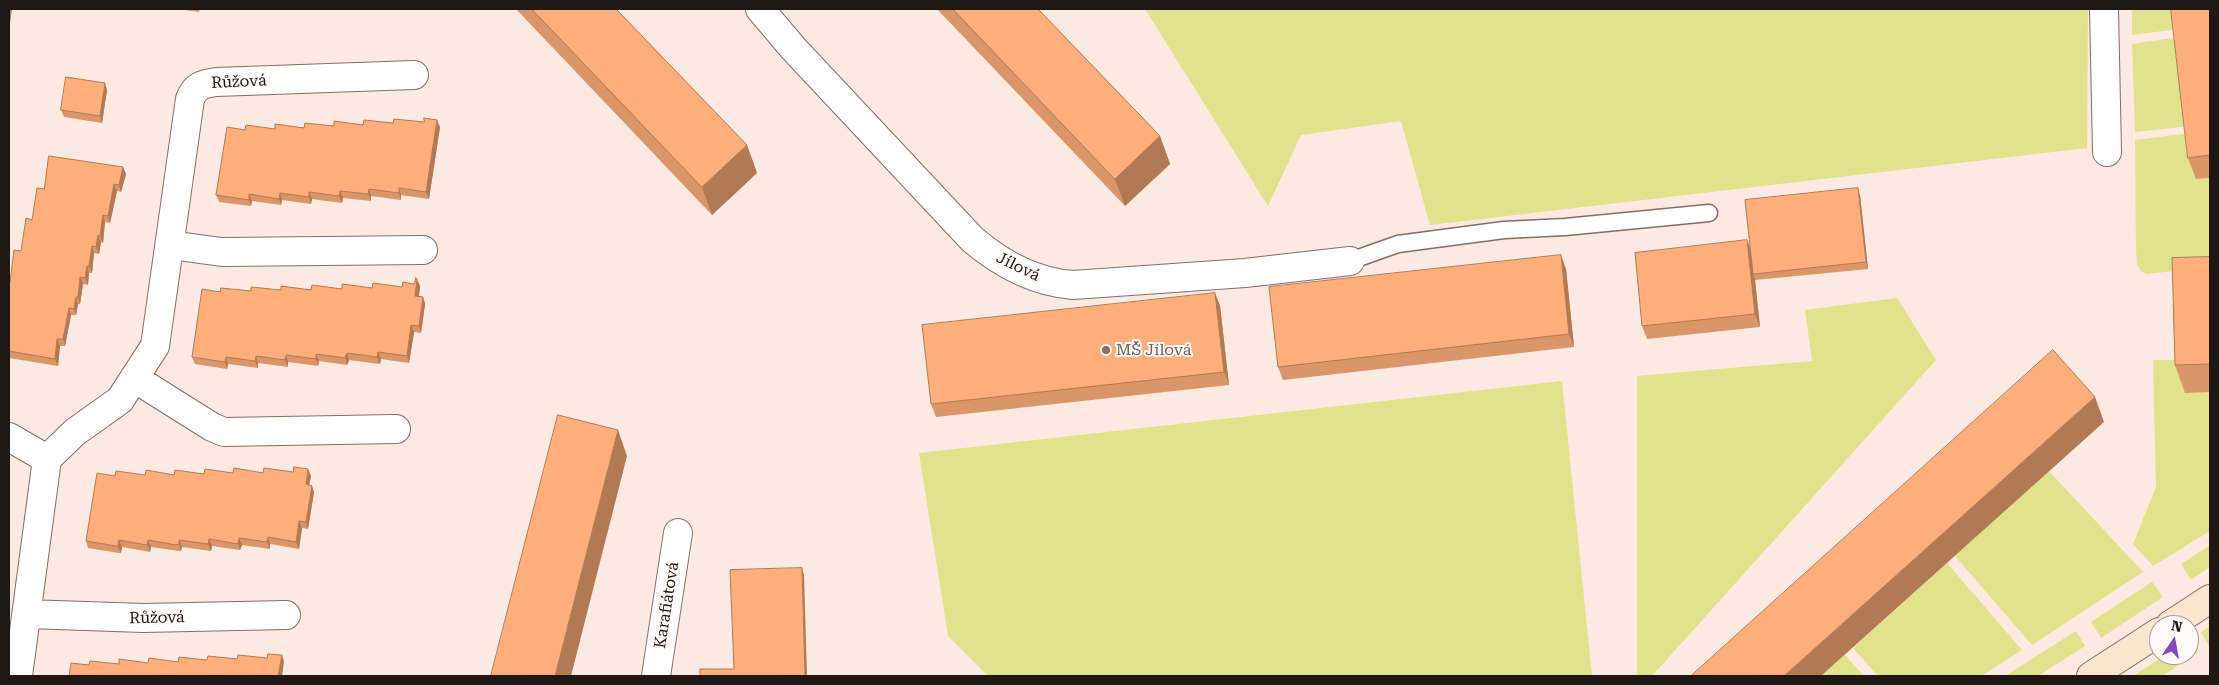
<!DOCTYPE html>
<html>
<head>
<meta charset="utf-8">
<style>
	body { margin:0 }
	#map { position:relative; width:2219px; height:685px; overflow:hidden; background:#fce9e1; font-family:"Roboto Serif",serif }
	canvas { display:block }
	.frame { position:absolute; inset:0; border:10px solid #1f1714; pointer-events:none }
	.north { position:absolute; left:2149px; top:615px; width:50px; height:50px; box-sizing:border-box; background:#fffaf8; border:1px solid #a59f9d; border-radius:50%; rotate:12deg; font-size:14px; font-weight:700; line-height:20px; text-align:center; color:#1f1714 }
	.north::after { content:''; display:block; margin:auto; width:18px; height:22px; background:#8747bc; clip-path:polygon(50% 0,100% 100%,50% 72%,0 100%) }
</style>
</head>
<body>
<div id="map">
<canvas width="2219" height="685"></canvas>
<div class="frame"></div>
<div class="north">N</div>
</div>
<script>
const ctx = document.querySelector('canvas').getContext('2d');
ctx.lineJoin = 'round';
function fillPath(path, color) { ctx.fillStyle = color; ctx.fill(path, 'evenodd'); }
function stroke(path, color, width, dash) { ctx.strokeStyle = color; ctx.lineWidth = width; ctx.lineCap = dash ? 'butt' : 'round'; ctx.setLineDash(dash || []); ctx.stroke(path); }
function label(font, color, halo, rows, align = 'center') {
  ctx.font = font + ' "Roboto Serif",serif'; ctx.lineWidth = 4; ctx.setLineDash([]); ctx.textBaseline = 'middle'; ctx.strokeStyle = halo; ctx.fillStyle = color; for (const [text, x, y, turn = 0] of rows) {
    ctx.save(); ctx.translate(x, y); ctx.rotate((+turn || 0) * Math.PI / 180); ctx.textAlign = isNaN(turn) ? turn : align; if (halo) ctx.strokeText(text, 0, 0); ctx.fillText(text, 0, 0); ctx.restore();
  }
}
fillPath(new Path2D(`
	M1145 9H2088L2087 148 1430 225 1401 121 1301 135 1268 206Z
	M2132 9H2176L2179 29 2132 35Z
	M2180 37 2190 126 2135 132 2132 44Z
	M2191 133 2196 179 2210 178V267L2147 274 2142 272 2137 264 2136 250 2135 140Z
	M1897 298 1936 360 1652 676H1637V376L1812 361 1805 310Z
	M2153 360H2184L2210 392V531L2153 566 2133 544 2156 487Z
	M1562 381 1592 676H988L948 636 919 453Z
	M2049 471 2143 572 2032 645 1955 556Z
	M2210 545V567L2191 580 2181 564Z
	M1947 563 2022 650 1981 676H1878L1853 648Z
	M2152 582 2163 597 2101 638 2091 622Z
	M2210 626V645L2209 646 2201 632Z
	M2076 631 2085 646 2038 676H2005Z
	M2190 639 2199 652 2162 676H2133L2166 655H2189Z
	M1845 655 1864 676H1821Z`), '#e0e38b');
const lane = new Path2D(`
	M1350 261 1398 244 1504 230 1565 227 1709 213`);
const street = new Path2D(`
	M760 9 793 48 972 239C1001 264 1034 282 1073 285L1245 273 1350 261
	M2104 9 2107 152
	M170 245 222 252 423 250
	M134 378 212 427 224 432 396 429
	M9 437 47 459 75 432 120 400 155 346 190 99C195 86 202 84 216 82L414 75
	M27 614 143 618 286 615
	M18 676 47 459
	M656 676 678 533`);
const secondary = new Path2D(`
	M2170 625 2210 599
	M2091 676 2159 632`);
stroke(lane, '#846f66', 19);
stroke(street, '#846f66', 30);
stroke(secondary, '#846f66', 30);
stroke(lane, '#fff', 16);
stroke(street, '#fff', 28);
stroke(secondary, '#fbe5d0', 28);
fillPath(new Path2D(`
	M178 9H200L199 12Z
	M516 9H616L747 145 757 173 712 215Z
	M937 9H1038L1160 136 1170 164 1125 206Z
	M2210 9V178L2196 179 2188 158Z
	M107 90 102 123 64 117 61 110Z
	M393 123 440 127 429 199 401 195V200L371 196V201L343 198 342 203 312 199 311 204 282 200 281 205 252 201 251 206 219 202 216 195 245 130Z
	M123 167 126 174 121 192 117 191 110 223 105 222 103 243 101 242 99 254 94 253 92 273H89L88 285 83 284 80 304H78L76 315H71L65 346H60L58 366 9 358V282H10L44 189Z
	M1860 195 1868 269 1755 280 1760 327 1647 339 1642 326 1747 240 1750 247Z
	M2210 257V392L2185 393 2175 365Z
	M1566 269 1574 347 1283 380 1278 367Z
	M414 284 420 286 419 296 423 297 425 304 421 333 414 332 409 363 381 359 380 364 349 360 347 365 319 361 318 366 288 362V367L258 363V368L228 364 227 369 195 364 192 357 220 292 402 287Z
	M1215 293 1220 306 1229 385 936 417 931 404Z
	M293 472 311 476 309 485 314 492 308 529 302 528 299 549 270 544V549L242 545 240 550 212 546 211 551 182 547 181 551H179L151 547 150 552 122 547 121 553H119L88 548 86 541 115 476Z`), '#da9669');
fillPath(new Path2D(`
	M9 9H12L9 31Z
	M105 83 107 90 102 123 100 116Z
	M437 120 440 127 429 199 426 192Z
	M1160 136 1170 164 1125 206 1115 179Z
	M747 145 757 173 712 215 702 187Z
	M123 167 126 174 121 192 119 185Z
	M114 184 117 191 110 223 108 216Z
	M399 188 401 195V200L399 193Z
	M1858 188 1860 195 1868 269 1866 262Z
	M369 189 371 196V201L368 194Z
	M340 191 343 198 342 203 339 196Z
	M309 192 312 199 311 204 309 197Z
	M280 193 282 200 281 205 279 199Z
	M249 194 252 201 251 206 249 200Z
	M103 215 105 222 103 243 100 236Z
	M98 235 101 242 99 254 96 247Z
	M1747 240 1752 254 1753 274 1755 280 1760 327 1755 314Z
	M92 246 94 253 92 273 89 266Z
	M1561 255 1566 269 1574 347 1569 334Z
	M87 266 89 273 88 285 85 278Z
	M80 277 83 284 80 304 78 297Z
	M417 279 420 286 418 303 415 296Z
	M1215 293 1220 306 1229 385 1224 372Z
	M76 297 78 304 76 315 74 309Z
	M423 297 425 304 421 333 419 326Z
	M69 308 71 315 65 346 63 339Z
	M411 325 414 332 409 363 407 356Z
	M57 339 60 346 58 366 55 359Z
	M378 352 381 359 380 364 377 357Z
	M347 353 349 360 347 365 345 358Z
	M316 354 319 361 318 366 316 359Z
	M286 355 288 362V367L285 360Z
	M256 356 258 363V368L255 361Z
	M226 357 228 364 227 369 225 362Z
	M2095 397 2104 422 1821 676H1784Z
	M618 430 627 456 571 676H555Z
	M308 469 311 476 308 491 306 484Z
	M312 486 314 492 308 529 306 522Z
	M299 521 302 528 299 549 296 542Z
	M268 537 270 544V549L267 542Z
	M239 538 242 545 240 550 238 544Z
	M209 539 212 546 211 551 208 544Z
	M119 540 122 547 121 553 118 546Z
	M148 540 151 547 150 552 147 545Z
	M179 540 182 547 181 551 179 544Z
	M802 568 804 575 807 676H805Z
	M282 655 284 662 282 676H278Z`), '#b17a55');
const building = new Path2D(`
	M532 9H616L747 145 702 187Z
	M953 9H1038L1160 136 1115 179Z
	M2171 9H2210V155L2188 158Z
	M66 77 105 83 100 116 61 110Z
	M424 118 437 120 426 192 399 188V193L369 189 368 194 340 191 339 196 309 192V197L280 193 279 199 249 194V200L216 195 227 127 245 130 246 125 275 129V124L304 128 305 123 334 126V121L363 125 364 120 393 123 394 119 424 122Z
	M49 156 123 167 119 185 114 184 108 216 103 215 100 236 98 235 96 247 92 246 89 266H87L85 278 80 277 78 297H76L74 309 69 308 63 339H57L55 359 9 351V282H10L14 250 21 251 26 218 32 220 37 188 44 189Z
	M1858 188 1866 262 1753 274 1745 200Z
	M1747 240 1755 314 1642 326 1635 253Z
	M1561 255 1569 334 1278 367 1269 287Z
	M2210 257V364L2175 365 2172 258Z
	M416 278 417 279 415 296 423 297 419 326 411 325 407 356 378 352 377 357 347 353 345 358 316 354V359L286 355 285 360 256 356 255 361 226 357 225 362 192 357 202 289 220 292 221 288 251 291V287L281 290V286L311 290 312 285 342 289V284L372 288 373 283 402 287 403 282 414 284Z
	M1215 293 1224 372 931 404 922 325Z
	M2053 350 2095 397 1784 676H1691Z
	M558 415 618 430 555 676H491Z
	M294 467 308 469 306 484 312 486 306 522 299 521 296 542 268 537 267 542 239 538 238 544 209 539 208 544 179 540V544L176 545 148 540 147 545 119 540 118 546H116L86 541 97 473 115 476 116 471 145 475 146 470 174 475 175 470 204 474 205 469 233 473 234 468 263 473 264 468 293 472Z
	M802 568 805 676H700V669H734L730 570Z
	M268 654 282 655 278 676H69L71 663 89 665 90 661 119 664V659L148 663 149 658 178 662 179 657 207 660 208 656 237 659 238 655 267 658Z`);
fillPath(building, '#fdae7a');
stroke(building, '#b17a55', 1);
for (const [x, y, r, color] of [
	[1106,350,5,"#8d6e63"]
]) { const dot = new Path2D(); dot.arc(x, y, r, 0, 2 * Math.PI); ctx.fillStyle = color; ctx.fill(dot); stroke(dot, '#fffaf8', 2); }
label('16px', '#1f1714', '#fffaf8', [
	["Růžová",239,82,-3],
	["Jílová",1018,267,26],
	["Karafiátová",667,605,-81],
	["Růžová",157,618,-1]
]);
label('16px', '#785e54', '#fffaf8', [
	["MŠ Jílová",1116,350]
], 'left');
</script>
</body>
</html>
